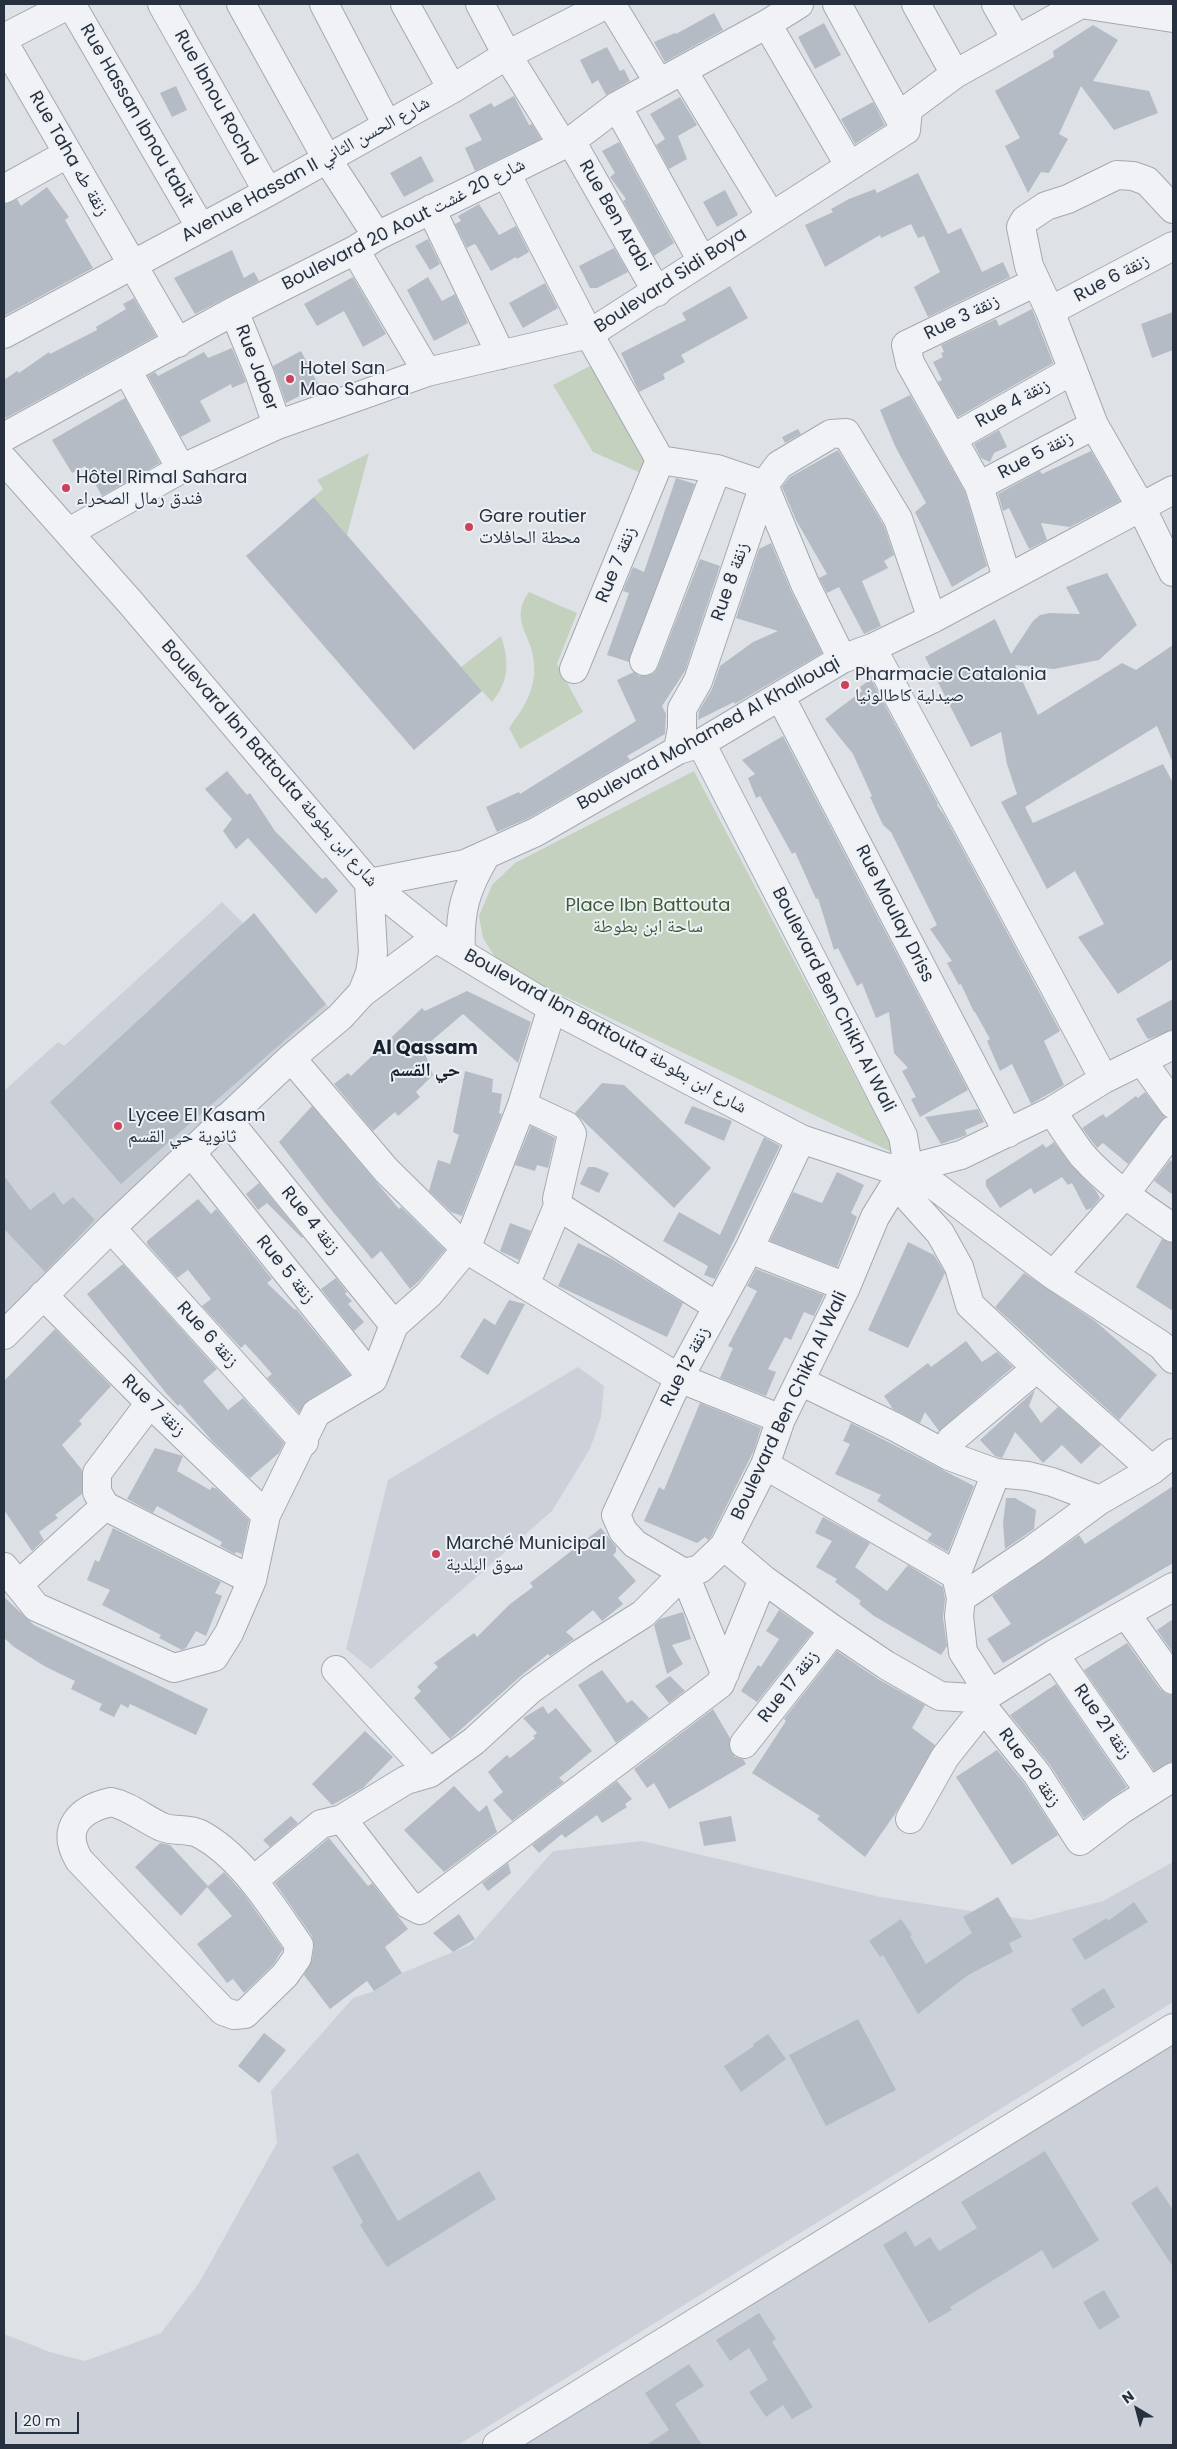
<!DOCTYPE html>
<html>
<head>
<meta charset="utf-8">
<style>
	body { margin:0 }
	#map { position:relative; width:1177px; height:2449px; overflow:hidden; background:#dee2e7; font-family:Poppins,sans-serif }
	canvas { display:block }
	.frame { position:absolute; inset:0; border:5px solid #27303e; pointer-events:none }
	.north { position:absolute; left:1112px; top:2384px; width:50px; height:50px; -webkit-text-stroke:4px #edf1f5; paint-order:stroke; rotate:323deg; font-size:14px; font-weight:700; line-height:20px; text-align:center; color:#27303e }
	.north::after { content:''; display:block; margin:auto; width:18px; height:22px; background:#27303e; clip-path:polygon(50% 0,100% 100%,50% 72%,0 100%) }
	.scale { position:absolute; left:15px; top:2412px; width:64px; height:22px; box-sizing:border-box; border:2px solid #27303e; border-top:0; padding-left:6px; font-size:15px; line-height:18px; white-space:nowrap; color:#27303e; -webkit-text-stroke:4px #edf1f5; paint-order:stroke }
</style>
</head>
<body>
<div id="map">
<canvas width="1177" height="2449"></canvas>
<div class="frame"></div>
<div class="north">N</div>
<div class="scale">20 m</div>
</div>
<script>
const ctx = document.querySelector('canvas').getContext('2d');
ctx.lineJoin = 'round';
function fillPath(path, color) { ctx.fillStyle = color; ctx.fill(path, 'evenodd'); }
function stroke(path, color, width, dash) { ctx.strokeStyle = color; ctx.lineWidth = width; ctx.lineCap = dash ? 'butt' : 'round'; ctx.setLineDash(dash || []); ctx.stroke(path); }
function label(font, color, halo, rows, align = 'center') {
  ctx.font = font + ' Poppins,"Noto Naskh Arabic",sans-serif'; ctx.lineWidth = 4; ctx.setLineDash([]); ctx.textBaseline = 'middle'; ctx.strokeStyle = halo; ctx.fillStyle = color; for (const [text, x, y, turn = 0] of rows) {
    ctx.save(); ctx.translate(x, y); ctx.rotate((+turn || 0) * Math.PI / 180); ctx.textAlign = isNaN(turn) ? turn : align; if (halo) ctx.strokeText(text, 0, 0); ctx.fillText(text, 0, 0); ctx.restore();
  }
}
fillPath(new Path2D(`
	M222 902 345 1023 4 1344V1091L58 1042 64 1046Z
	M578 1367 604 1386 601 1417 590 1449 552 1511 371 1669 346 1649 388 1480Z
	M642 1841 880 1897 1030 1920 1103 1901 1173 1862V2002L458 2445H4V2334L50 2352 85 2361 161 2333 199 2283 277 2143 271 2091 353 1998 374 1991 402 1973 470 1945 553 1851Z
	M1173 2037V2445H523Z`), '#ccd1d9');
fillPath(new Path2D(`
	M592 365 646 463 641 473 593 452 553 385Z
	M369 453 347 535 314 497 323 489 317 480Z
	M529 592 577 613 557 664 583 712 520 749 509 728C523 709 536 690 534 665 533 634 508 621 529 592Z
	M501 636C509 661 510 680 492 702L461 667Z
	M694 771 896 1154 526 978 495 957 483 938 479 916 492 885 515 863Z`), '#c4d1bf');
fillPath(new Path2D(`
	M714 13 723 30 665 62 654 42 675 33 676 34Z
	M824 23 841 55 815 69 798 37Z
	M1093 25 1118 40 1093 81 1149 91 1158 113 1114 130 1081 86 1059 134 1068 139 1049 173 1041 172 1028 193 1005 146 1020 138 995 91 1054 57 1053 51Z
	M607 47 620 71 624 69 630 81 606 95 598 80 592 84 580 60Z
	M176 86 187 110 172 117 160 93Z
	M514 96 529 125 532 124 541 139 475 171 465 148 482 140 469 115 491 103 494 107Z
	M680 97 697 125 678 136 687 159 669 169 656 145 665 139 650 114Z
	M873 102 885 125 855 144 841 119Z
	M619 142 674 243 654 256 623 201 626 199 610 177 615 173 602 151Z
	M421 156 434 181 404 197 390 173Z
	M918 173 948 234 961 228 982 272 1003 262 1010 277 928 317 914 287 940 272 924 236 918 238 911 224 881 238 880 235 825 267 805 225 833 212 831 209 849 199 875 189 877 193Z
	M47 187 69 217 65 220 93 268 4 316V205L17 199 21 206Z
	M725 190 738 215 717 227 703 202Z
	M479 204 499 235 516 226 529 252 517 259 516 257 491 271 476 245 474 244 467 248 455 224 461 221 458 216Z
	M428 239 440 264 430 270 415 246Z
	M614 248 628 272 597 288H590L579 266Z
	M232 250 244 278 254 272 259 281 195 314 174 278Z
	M353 277 386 334 363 347 344 311 317 326 304 304Z
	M428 277 442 301 455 294 468 323 434 341 407 290Z
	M545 283 558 308 523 328 509 303Z
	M730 286 748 318 681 355 685 362 663 374 665 379 639 392 621 353 686 320 682 313Z
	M134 298 156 336 6 418 4 413V380L17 371 19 373 49 352 50 354 97 330 96 327 126 309 123 304Z
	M1032 309 1053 363 958 417 938 382 942 380 933 362 943 357 941 353 944 352 941 345 996 319 999 326Z
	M1173 312V350L1152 358 1141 324Z
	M232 348 246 382 232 388 231 384 200 401 211 421 181 437 148 376 155 372 158 376 204 352 208 358Z
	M301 351 319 386 286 403 273 366Z
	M910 395 965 492 987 566 952 587 915 512 926 503 895 446 880 410Z
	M125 398 160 463 102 496 85 466 72 473 52 440Z
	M798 429 801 434 785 443 782 437Z
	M999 430 1007 447 994 453 990 462 981 458 974 444Z
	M838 450 884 526 894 555 884 561 888 568 862 581 881 626 864 634 839 587 827 593 819 578 827 574 796 520 782 487 790 477Z
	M1091 451 1120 501 1070 527 1041 523 1047 540 1029 549 1009 508 1003 511 998 494 1040 471 1042 474Z
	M676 478 695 484 629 662 607 655 629 593 623 591 633 567 644 572Z
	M314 497 482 691 414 750 246 556Z
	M771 543 791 591 822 653 740 701 735 704 734 702 698 720 699 711 712 689 720 666 753 642 778 631 736 618 759 549Z
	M700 559 720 566 685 671 662 706 666 714 665 734 627 756 630 760 529 818 497 832 486 807 519 792 520 794 636 721 617 680 634 672 639 676H647L654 673 658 667Z
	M1107 573 1137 625 1099 660 1054 669 1015 665 1038 715 1122 663 1136 670 1173 645V763L1157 726 1025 807 1033 823 1163 764 1173 783V959L1118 994 1078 937 1104 924 1075 871 1047 889 1001 802 1017 794 1007 764 1001 732 971 747 925 657 995 619 1011 654 1033 621 1040 615 1050 613 1080 614 1066 587Z
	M871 679 938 804 937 805 944 815 1060 1031 1044 1041 1064 1085 1031 1104 1012 1064 1000 1071 987 1041 990 1039 975 1012H974L961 984 959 985 947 963 952 961 930 929 937 925 891 832 883 825 870 797 872 796 853 754 825 719 862 691 860 687Z
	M783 736 968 1090 920 1117 911 1099 916 1097 902 1071 908 1068 894 1053 889 1012 876 1018 862 983 857 986 838 948 834 950 818 898 816 899 795 852 792 854 760 796 756 798 748 778 755 774 742 760Z
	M227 771 247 795 250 793 275 831 322 879 326 877 338 891 316 914 248 838 236 849 223 831 232 819 205 789Z
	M254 913 326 1004 121 1184 50 1102Z
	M467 991 531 1022 518 1063 463 1014 423 1048 433 1075 416 1092 420 1097 398 1116 395 1112 373 1131 334 1084 348 1073 351 1076 422 1008 425 1011Z
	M1173 999V1030L1149 1039 1147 1038 1136 1019Z
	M465 1071 493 1079 492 1092 502 1094 499 1113 502 1114 462 1216 451 1212 429 1191 438 1160 450 1164 459 1135 453 1132Z
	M602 1083 624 1085 711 1168 674 1208 575 1113Z
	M1145 1092 1165 1117 1128 1164 1103 1143 1097 1148 1082 1128 1103 1114 1106 1118 1136 1096 1138 1098Z
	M312 1106 399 1209 401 1207 445 1250 419 1281 410 1289 381 1251 372 1259 324 1201 279 1142Z
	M692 1106 732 1121 724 1141 684 1123Z
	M978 1109 984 1122 965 1130 967 1135 941 1144 925 1117Z
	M531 1126 555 1138 548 1168 537 1165 535 1171 515 1165Z
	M764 1137 780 1146 715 1279 704 1275 708 1266 663 1241 679 1212 720 1235Z
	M1054 1142 1071 1165 1096 1191 1100 1198 1092 1208 1086 1210 1072 1183 1068 1185 1062 1177 1034 1194 1031 1188 1000 1208 986 1186V1180L1043 1144 1046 1148Z
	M1170 1160 1173 1162V1195L1154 1181Z
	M588 1167H595L609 1173 599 1193 580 1184Z
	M837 1172 864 1185 851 1213 857 1217 837 1267 770 1241 793 1192 822 1203Z
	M4 1176 30 1210 54 1192 63 1205 73 1197 95 1220 45 1272 4 1229Z
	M259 1183 303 1237 302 1238 267 1203 258 1210 246 1194Z
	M198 1199 211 1214 216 1209 218 1211 272 1279 267 1283 295 1310 296 1309 350 1375 308 1400 299 1413 267 1378 272 1374 259 1359 245 1344 241 1348 202 1306 211 1299 188 1270 177 1278 147 1244V1241Z
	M510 1223 531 1231 519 1260 500 1251Z
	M1162 1239 1173 1243V1311L1136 1287Z
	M908 1242 934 1255 945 1273 908 1348 868 1330Z
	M578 1243 612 1259 683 1303 667 1337 558 1286Z
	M123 1264 217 1369 203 1381 228 1410 243 1398 284 1443 279 1453 250 1478 213 1442 180 1404 178 1406 166 1393 87 1294Z
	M756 1269 824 1295 814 1316 804 1312 791 1340 785 1337 768 1369 776 1372 766 1396 720 1378 733 1348 728 1346 757 1291 747 1286Z
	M1024 1273 1095 1321 1157 1375 1119 1420 995 1307Z
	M336 1278 347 1292 345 1294 352 1301 348 1304 364 1322 354 1331 321 1289Z
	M509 1300 525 1304 488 1375 460 1357 484 1318 495 1325Z
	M55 1329 111 1386 79 1421 82 1424 62 1445 82 1470V1494L55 1515 58 1518 39 1532 44 1540 32 1551 4 1510V1381Z
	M966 1341 982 1362 997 1352 1013 1367 939 1431 925 1412 920 1423 893 1409 884 1396 928 1363 931 1367Z
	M1035 1390 1029 1406 1041 1423 1058 1407 1101 1445 1081 1464 1062 1445 1043 1463 1015 1432 1002 1458 995 1456 980 1440Z
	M700 1403 761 1428 754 1450 711 1537 708 1540 705 1537 697 1543 644 1521 659 1487 664 1490Z
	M851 1423 974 1486 948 1552 927 1540 932 1534 877 1501 881 1495 835 1474 850 1444 843 1441Z
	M155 1448 183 1456 177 1471 210 1490 212 1487 217 1489 249 1520 242 1554 236 1552 235 1554 220 1546 222 1542 157 1506 153 1513 127 1499Z
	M1173 1486V1563L1003 1663 987 1639 1011 1624 992 1596 1079 1535 1085 1544Z
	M1006 1498H1015L1036 1510 1034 1529 1005 1549 1003 1523Z
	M823 1517 870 1543 855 1567 887 1591 908 1565 943 1587 945 1599 943 1618 947 1646 941 1655 874 1616 859 1604 861 1601 835 1582 837 1579 816 1567 832 1541 815 1533Z
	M113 1528 221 1582 215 1593 222 1596 206 1636 196 1631 186 1648 182 1650 159 1638 161 1635 102 1605 110 1590 87 1580 95 1560 99 1562Z
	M601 1528 616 1547V1552L613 1555 636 1581 618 1598 623 1604 602 1621 593 1610 566 1632 574 1639 550 1656 548 1654 522 1675 450 1739 414 1698 421 1691 417 1687 438 1667 434 1663 474 1633 477 1637 510 1604 533 1587 530 1583Z
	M4 1597 34 1625 208 1709 196 1735 130 1704 128 1708 121 1704 114 1717 99 1710 102 1704 71 1689 75 1681 46 1667 14 1647 4 1638Z
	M779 1610 812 1633 757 1702 741 1691 758 1665 761 1667 779 1639 766 1631Z
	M683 1612 691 1639 672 1645 683 1664 667 1674 654 1625 660 1619Z
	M1173 1619V1653L1157 1630Z
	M1127 1643 1160 1689 1166 1694 1173 1695V1761L1154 1771 1084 1670Z
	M837 1651 878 1679 925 1705 912 1728 935 1745 897 1811 865 1857 817 1819 820 1816 752 1773 786 1721 784 1719Z
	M602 1670 627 1703 632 1700 649 1718 616 1743 578 1685Z
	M670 1676 685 1691 669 1703 655 1686Z
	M1056 1684 1127 1787 1084 1818 1050 1765 1010 1715Z
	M543 1706 548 1714 556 1708 592 1751 559 1778 564 1782 512 1821 493 1800 503 1792 488 1772 507 1755 510 1758 535 1738 533 1736 537 1733 523 1718Z
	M713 1709 730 1738V1750L735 1757 743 1759 746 1764 669 1809 654 1783 647 1788 634 1769Z
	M365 1731 393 1757 363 1788 332 1805 312 1784Z
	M997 1750 1024 1783 1058 1835 1012 1865 956 1777Z
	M617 1781 632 1799 625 1804 627 1807 602 1823 597 1815 565 1838 562 1834 539 1853 532 1845Z
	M454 1786 479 1812 487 1805 497 1832 444 1872 404 1830Z
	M291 1816 298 1823 270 1847 263 1840Z
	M731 1816 736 1841 704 1846 699 1822Z
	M329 1838 368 1886 372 1883 408 1929 385 1947 402 1973 374 1991 367 1981 330 2009 304 1975 312 1960 314 1947 312 1936 275 1883Z
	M160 1843 170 1845 208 1886 181 1916 135 1867Z
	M508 1863 511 1873 488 1891 482 1883Z
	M224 1872 243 1893 283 1949 273 1965 244 1993 233 1979 227 1983 197 1944 232 1916 207 1887Z
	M998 1897 1022 1937 1009 1943 1013 1952 968 1975 918 2014 883 1955 880 1957 869 1941 901 1919 912 1935 910 1936 926 1964 972 1933 963 1917Z
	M1134 1902 1148 1922 1085 1960 1072 1939 1107 1918 1108 1921Z
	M459 1914 475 1939 453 1952 433 1933Z
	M1104 1988 1115 2007 1082 2027 1071 2009Z
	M858 2019 896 2090 826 2126 789 2055Z
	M264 2033 286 2050 259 2083 238 2066Z
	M768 2034 786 2059 741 2092 724 2066 754 2046 753 2044Z
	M1045 2151 1099 2240 1053 2269 1042 2250 950 2307 952 2310 929 2323 883 2245 906 2231 915 2247 930 2237 939 2251 977 2228 961 2202Z
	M358 2153 398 2221 479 2171 496 2199 387 2267 360 2225 363 2222 332 2167Z
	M1157 2186 1173 2210V2267L1131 2203Z
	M1104 2290 1120 2317 1099 2330 1083 2302Z
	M759 2313 776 2339 772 2342 813 2407 792 2419 783 2405 766 2417 749 2392 768 2380 749 2348 730 2361 716 2340Z
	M689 2364 704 2386 675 2404 702 2445H646L669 2430 645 2393Z`), '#b5bbc4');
const minor = new Path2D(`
	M71 4 201 228
	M162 4 268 192
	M241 4 327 159 377 236
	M324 4 387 125
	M405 4 452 89
	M480 4 507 55 563 145
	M611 4 659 83
	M837 4 906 130
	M916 4 955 74
	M996 4 1016 39
	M767 24 849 165
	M4 38 70 4
	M4 43 178 343
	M683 71 771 216
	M617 106 702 261
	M571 141 657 292
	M506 173 589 334 660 460
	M4 189 67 154
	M431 209 501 355
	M1173 209 1147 181 1133 176 1117 175 1068 199 1046 206 1025 220 1021 227 1029 266 1050 311 1094 425 1141 507 1173 572
	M355 250 427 372
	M234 311 260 375 277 425
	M1050 311 1173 246
	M4 334 268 192 452 89 507 55 607 4
	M127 370 181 469
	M4 437 234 311 355 250 377 236 571 141 617 106 767 24 799 4
	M953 438 1073 370
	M4 460 130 602 369 883 444 943 552 1008 801 1139 885 1167 904 1170 961 1155 1052 1111 1104 1079 1173 1045
	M660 460 717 469 764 485 805 584 842 659
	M979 486 1094 425
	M69 532 181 469 277 425 427 372 589 334 906 130 908 109 955 74 1081 4 1173 18
	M1007 578 979 486 910 363 906 345 1036 282
	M872 648 1104 1079
	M644 661 717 469
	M574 669 660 460
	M780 696 1008 1133
	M678 750 682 728V709L698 681 764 485 779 465 831 434 846 433 898 519 932 619
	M461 953C459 912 465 890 486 855
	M362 993 437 937
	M291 1058 386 1170 466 1249 679 1378 781 1419
	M1142 1061 1173 1104
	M522 1105 567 1126 572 1134 557 1199 558 1206 718 1307
	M1052 1111C1062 1126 1072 1142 1083 1156 1109 1185 1141 1206 1173 1228
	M226 1118 394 1325
	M197 1160 373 1379
	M911 1168 1053 1275 1161 1345 1173 1359
	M896 1184 940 1233 959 1267 970 1305 1037 1368 1152 1470
	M111 1228 304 1442
	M749 1249 846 1287
	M1053 1275 1124 1195 1173 1130
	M525 1285 558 1206
	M43 1295 150 1403 266 1515
	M4 1335 111 1228 291 1058 340 1017 362 993 370 973 373 952 369 883 465 864 536 832 678 750 701 743 842 659 872 648 932 619 1173 490
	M1037 1368 951 1440 949 1456 996 1473 1028 1476 1052 1482 1100 1500 1152 1470 1173 1453
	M800 1381 895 1427 949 1456
	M150 1403 97 1473V1492L105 1506 252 1580
	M765 1465 956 1575 961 1598 959 1616 963 1652 990 1694
	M724 1546 763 1579 834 1630 886 1665 940 1696 972 1698 990 1694 1054 1654 1173 1587
	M4 1567 36 1607 174 1668 214 1657 229 1633 252 1580 266 1515 316 1413 373 1379 394 1325 429 1294 466 1249 522 1105 552 1008
	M956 1575 996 1473
	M19 1584 105 1506
	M961 1598 1032 1550 1100 1500
	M1126 1614 1173 1680
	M1054 1654 1149 1791
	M336 1670 430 1773
	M725 1673 684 1573 635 1544 623 1531 616 1515 679 1378 749 1249 801 1139
	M972 1698 984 1708 1037 1774 1080 1841 1121 1810 1173 1777
	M744 1744 834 1630
	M111 1802C130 1806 144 1819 162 1827 174 1832 188 1828 200 1834 242 1856 272 1907 299 1945L297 1958 285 1975 245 2014 234 2015 223 2011 79 1860C60 1828 80 1809 111 1802Z
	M342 1819 408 1904 420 1910 720 1684 763 1579
	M910 1819 945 1757 984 1708
	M253 1881 321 1824 342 1819 406 1780 430 1773 474 1741 531 1689 580 1654 643 1614 684 1573 700 1569 724 1546 765 1465 781 1419 846 1287 875 1217 904 1170 906 1154 903 1136 701 743
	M497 2445 1173 2028`);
stroke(minor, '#a3a9b1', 30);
stroke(minor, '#f0f2f6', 28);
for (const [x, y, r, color] of [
	[290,379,5,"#cd425a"],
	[66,488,5,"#cd425a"],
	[469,527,5,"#cd425a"],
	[845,685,5,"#cd425a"],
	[118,1126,5,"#cd425a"],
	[436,1554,5,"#cd425a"]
]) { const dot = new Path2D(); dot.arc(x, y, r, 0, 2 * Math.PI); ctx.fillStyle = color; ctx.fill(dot); stroke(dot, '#edf1f5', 2); }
label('18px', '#27303e', '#edf1f5', [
	["Rue Ibnou Rochd",215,98,61],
	["Rue Hassan Ibnou tabit",136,116,60],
	["Rue Taha زنقة طه",68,154,60],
	["Avenue Hassan II شارع الحسن الثاني",306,170,-29],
	["Rue Ben Arabi",614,216,60],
	["Boulevard 20 Aout شارع 20 غشت",404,225,-27],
	["Rue 6 زنقة",1112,279,-28],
	["Boulevard Sidi Boya",671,281,-33],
	["Rue 3 زنقة",962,318,-26],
	["Rue Jaber",256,368,69],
	["Rue 4 زنقة",1013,404,-29],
	["Rue 5 زنقة",1036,456,-28],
	["Rue 7 زنقة",617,565,-68],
	["Rue 8 زنقة",731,582,-71],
	["Boulevard Mohamed Al Khallouqi",709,734,-29],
	["Boulevard Ibn Battouta شارع ابن بطوطة",269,764,49],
	["Rue Moulay Driss",894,914,63],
	["Boulevard Ben Chikh Al Wali",833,1000,63],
	["Boulevard Ibn Battouta شارع ابن بطوطة",605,1032,29],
	["Rue 4 زنقة",310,1221,51],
	["Rue 5 زنقة",285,1270,51],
	["Rue 6 زنقة",207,1335,48],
	["Rue 12 زنقة",686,1367,-63],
	["Rue 7 زنقة",153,1406,44],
	["Boulevard Ben Chikh Al Wali",790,1406,-65],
	["Rue 17 زنقة",789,1687,-52],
	["Rue 21 زنقة",1102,1722,55],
	["Rue 20 زنقة",1029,1768,54]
]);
label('18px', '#27303e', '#edf1f5', [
	["Hotel San",300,369],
	["Mao Sahara",300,390],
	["Hôtel Rimal Sahara",76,478],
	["فندق رمال الصحراء",76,499],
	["Gare routier",479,517],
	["محطة الحافلات",479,538],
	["Pharmacie Catalonia",855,675],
	["صيدلية كاطالونيا",855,696],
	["Lycee El Kasam",128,1116],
	["ثانوية حي القسم",128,1137],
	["Marché Municipal",446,1544],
	["سوق البلدية",446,1565]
], 'left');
label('18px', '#3c5a34', '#edf1f5', [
	["Place Ibn Battouta",648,906],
	["ساحة ابن بطوطة",648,927]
]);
label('bold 19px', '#19212f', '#edf1f5', [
	["Al Qassam",425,1049],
	["حي القسم",425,1071]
]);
</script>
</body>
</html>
